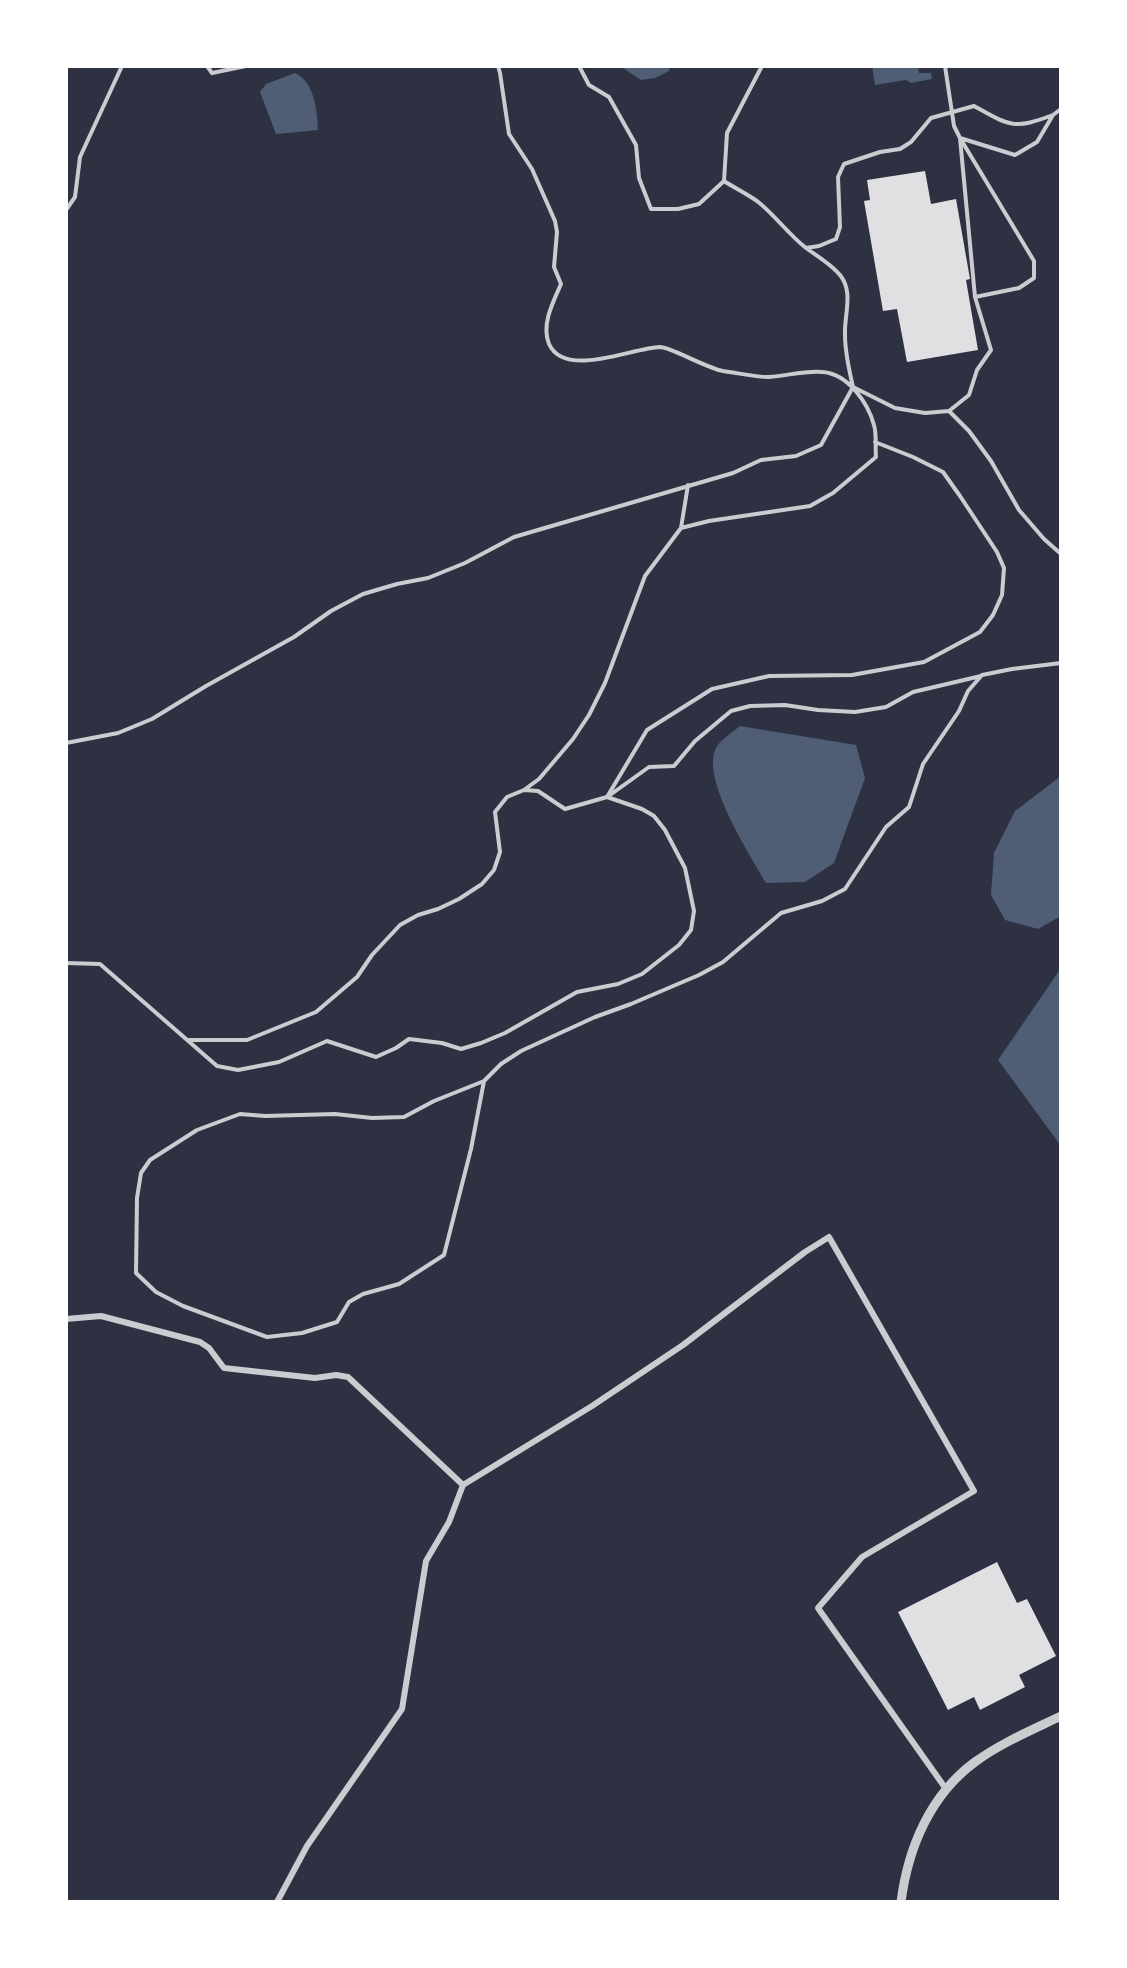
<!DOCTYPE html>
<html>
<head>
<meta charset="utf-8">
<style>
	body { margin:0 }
	#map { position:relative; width:1127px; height:1968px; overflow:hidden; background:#2d3142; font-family:"Noto Serif",serif }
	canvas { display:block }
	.frame { position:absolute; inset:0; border:68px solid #fff; pointer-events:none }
</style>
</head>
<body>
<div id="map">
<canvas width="1127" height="1968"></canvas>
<div class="frame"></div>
</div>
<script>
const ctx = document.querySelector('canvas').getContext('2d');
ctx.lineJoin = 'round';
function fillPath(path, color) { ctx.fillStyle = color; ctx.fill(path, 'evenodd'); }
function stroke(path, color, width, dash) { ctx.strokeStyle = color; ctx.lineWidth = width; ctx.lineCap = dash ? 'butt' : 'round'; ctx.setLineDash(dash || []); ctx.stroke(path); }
fillPath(new Path2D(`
	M620 66H670L669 71 655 78 641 80Z
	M872 66H918L919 73H931L932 79 911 83 906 80 875 85Z
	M295 73C315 83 317 110 318 130L276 134 260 92 266 84Z
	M740 726 856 745 865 778 834 863 805 882 766 883C750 855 700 778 716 748 720 740 733 732 740 726Z
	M1061 776V916L1038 929 1005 920 991 895 994 853 1015 811Z
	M1061 968V1146L998 1060Z`), '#4f5d75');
fillPath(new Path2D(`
	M925 171 931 204 956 199 970 279 966 280 978 350 907 362 897 309 883 311 864 201 870 200 867 180Z
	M997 1562 1017 1603 1027 1599 1056 1656 1019 1675 1025 1687 980 1710 974 1697 948 1710 898 1612Z`), '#e0e0e3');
stroke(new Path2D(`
	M207 66 212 73 246 66
	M498 66 500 73 509 134 532 169 555 221 557 232 554 267 561 284C553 302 541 325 549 344 565 379 631 348 660 347 671 347 706 368 723 371 738 373 754 377 769 377 787 376 805 370 823 372 848 374 868 403 874 425 877 435 875 447 876 457L833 493 810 506 709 521 681 528
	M579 66 589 85 609 97 636 145 639 178 651 209H678L699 204 724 181
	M762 66 727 133 724 181C735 188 747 194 757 201 775 215 788 234 806 248L819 246 836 239 840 227 838 177 844 164 880 152 900 149 911 142 931 118 974 106C1010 126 1013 130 1053 115
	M945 66 954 126 960 138 1015 155 1037 142 1053 115 1061 109
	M66 210 75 197 80 157 122 66
	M806 248C817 256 831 264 840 275 854 292 844 315 845 335 845 352 849 370 853 387
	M949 411 969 431 991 461 1019 510 1044 539 1061 554
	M66 743 118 733 152 719 206 686 294 637 331 611 363 594 397 584 428 578 465 563 514 537 733 473 761 460 796 456 821 445 853 387 895 408 925 413 949 411 969 395 977 370 991 350 975 297 960 138 1034 261V278L1019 288 975 297
	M610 795 649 767 674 766 695 741 731 711 750 706 785 705 818 710 855 712 886 707 913 692 981 676
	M607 797 647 730 712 689 769 676 852 675 924 662 980 632 993 615 1002 595 1004 568 997 552 960 496 943 472 913 457 875 442
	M66 963 100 964 217 1066 238 1070 279 1062 327 1041 376 1057 396 1048 409 1039 442 1043 461 1049 481 1043 505 1033 577 992 618 984 642 974 679 945 691 930 694 911 685 868 665 830 654 816 642 809 607 797 565 809 538 791 524 790
	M189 1040H247L316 1012 357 977 372 955 400 925 418 915 438 909 459 899 482 884 494 870 500 852 495 812 507 797 524 790 539 779 573 739 589 715 605 683 645 576 681 528 688 485
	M484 1081 434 1101 404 1117 372 1118 335 1114 265 1116 240 1114 197 1130 150 1160 141 1173 137 1198 136 1273 156 1292 183 1306 267 1337 302 1333 337 1322 349 1302 363 1294 399 1284 444 1255 471 1149 484 1081 501 1064 521 1051 595 1017 631 1004 699 975 723 962 781 913 822 901 845 889 886 827 909 807 923 764 959 711 968 691 982 675 1012 669 1061 663`), '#caccd0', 4);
stroke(new Path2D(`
	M66 1319 101 1316 200 1342 209 1348 224 1368 315 1378 336 1375 348 1377 463 1485
	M277 1902 307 1846 402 1709 426 1561 449 1522 463 1485 592 1406 683 1345 805 1252 829 1237 974 1491 862 1557 818 1608 946 1789`), '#caccd0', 6);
stroke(new Path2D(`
	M901 1902C908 1848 930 1795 975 1762 1001 1743 1032 1730 1061 1716`), '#caccd0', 9);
</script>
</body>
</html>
